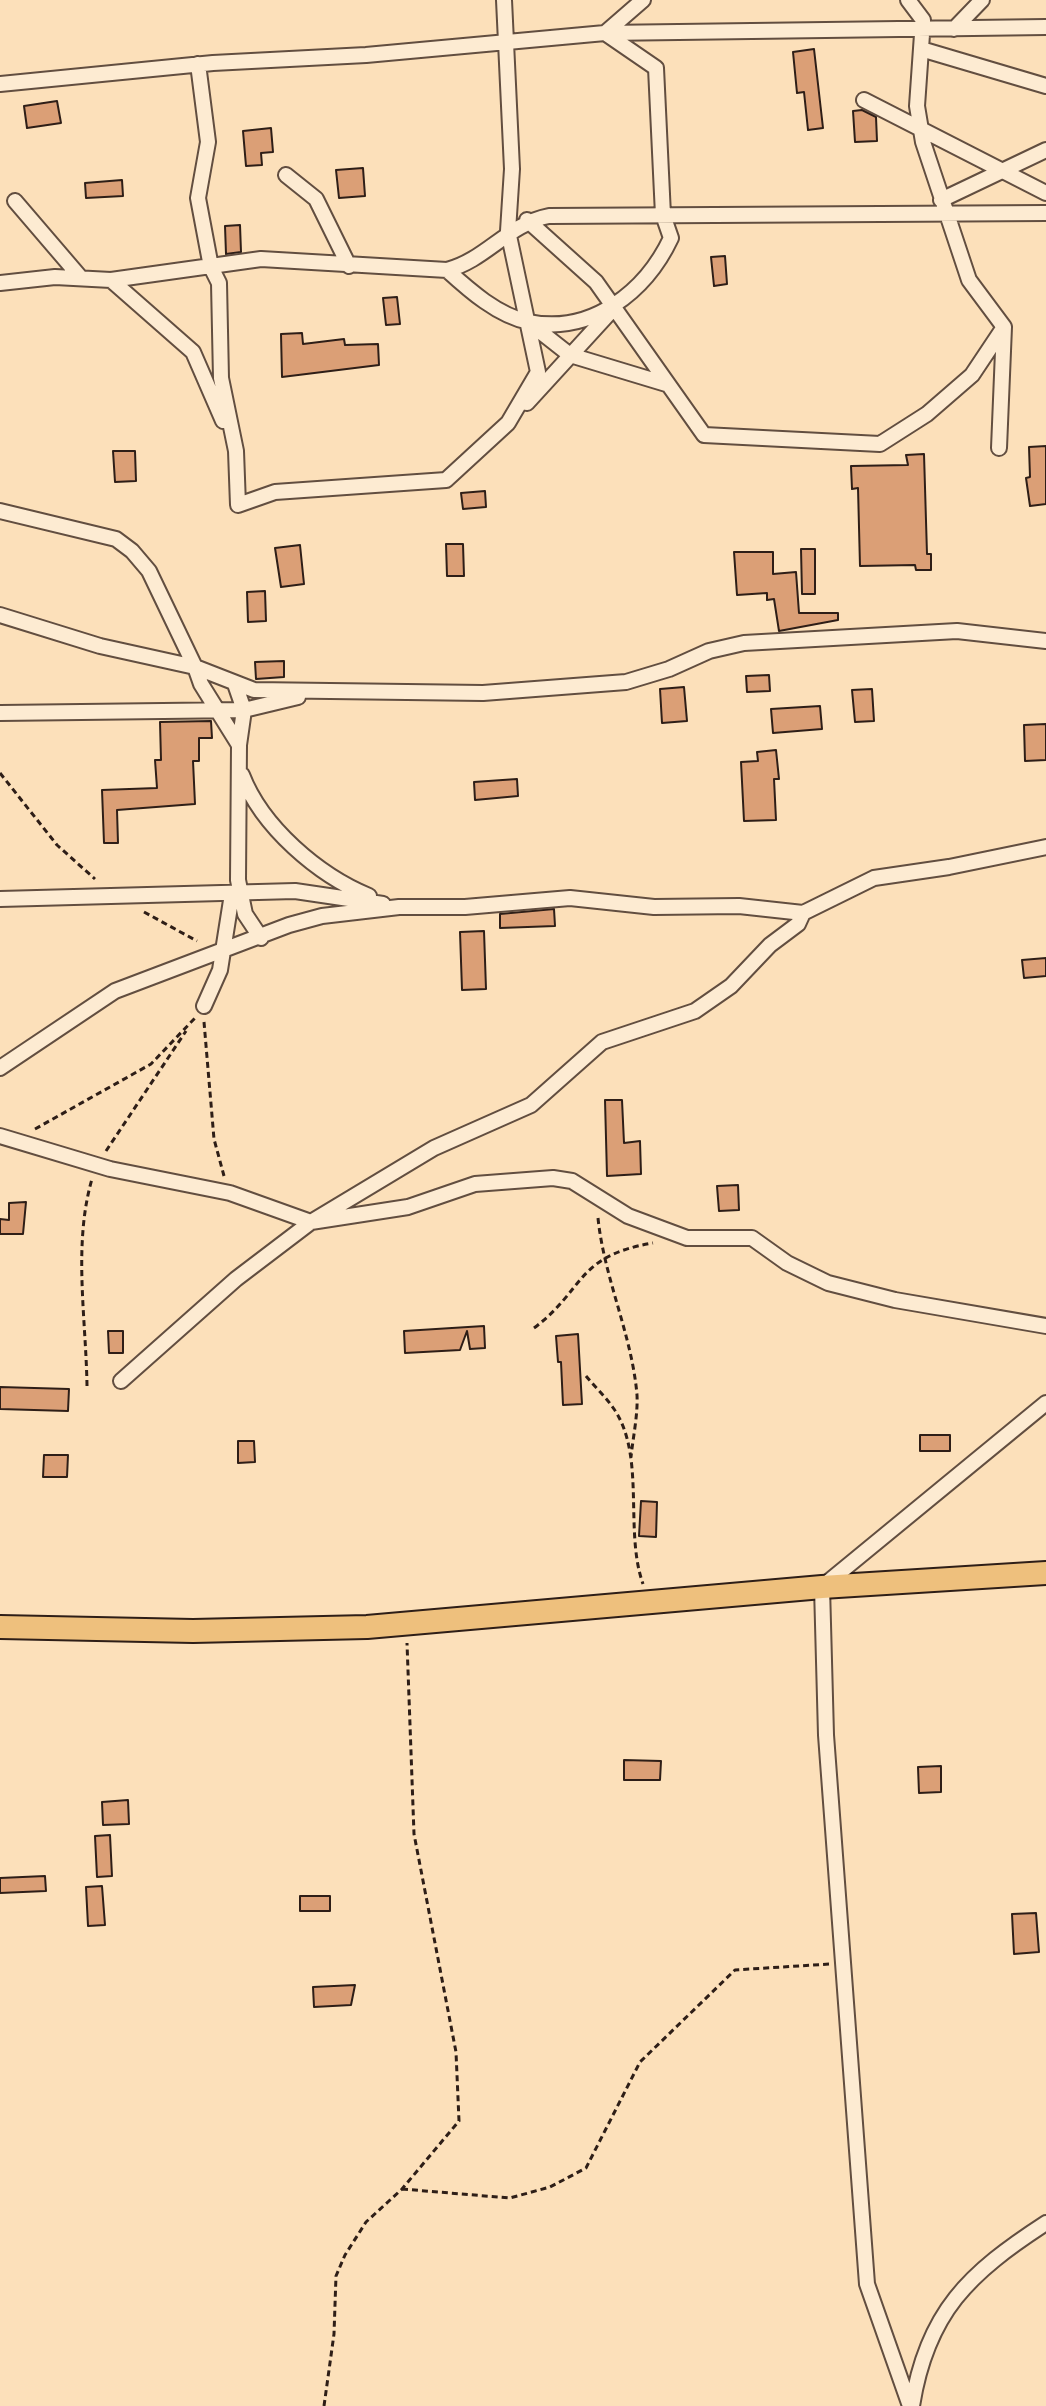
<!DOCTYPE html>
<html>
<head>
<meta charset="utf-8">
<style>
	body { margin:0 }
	canvas { display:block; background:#fce0ba }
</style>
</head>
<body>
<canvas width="1046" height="2406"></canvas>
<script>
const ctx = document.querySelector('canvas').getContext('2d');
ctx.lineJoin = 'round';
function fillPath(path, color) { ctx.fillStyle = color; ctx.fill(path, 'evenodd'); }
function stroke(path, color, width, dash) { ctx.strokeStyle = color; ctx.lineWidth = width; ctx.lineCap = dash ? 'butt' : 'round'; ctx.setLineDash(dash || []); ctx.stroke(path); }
const building = new Path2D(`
	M814 49 823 128 808 130 804 92 797 93 793 52Z
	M57 101 61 123 27 128 24 106Z
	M862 110 876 117 877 141 855 142 853 111Z
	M271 128 273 152 261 153 262 165 246 166 243 131Z
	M363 168 365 196 339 198 336 170Z
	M122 180 123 196 86 198 85 183Z
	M240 225 241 252 226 254 225 226Z
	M725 256 727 284 714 286 711 257Z
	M397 297 400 324 386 325 383 298Z
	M302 333 303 344 344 339 345 345 378 344 379 365 282 377 281 334Z
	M1046 446V504L1030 506 1026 478 1030 477 1029 447Z
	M113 451H135L136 481 115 482Z
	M924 454 927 554H931V570H916L915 565 860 566 858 488 852 489 851 466 908 465 906 455Z
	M485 491 486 507 463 509 461 493Z
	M446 544H463L464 576H447Z
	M300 545 304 584 281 587 275 548Z
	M801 549H815V594H802Z
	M734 552H773V574L796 572 799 613H838V620L779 631 774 599 767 600V593L737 595Z
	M265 591 266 621 248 622 247 592Z
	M284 661V677L256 679 255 662Z
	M769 675 770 691 747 692 746 676Z
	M684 687 687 721 662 723 660 689Z
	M872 689 874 721 855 722 852 690Z
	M820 706 822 729 773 733 771 709Z
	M211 721 212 738H199V761H193L195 804 117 810 118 843H104L102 790 157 788 155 760H161L160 722Z
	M1046 724V760L1025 761 1024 725Z
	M776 750 779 779H774L776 820 744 821 741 762 758 761 757 752Z
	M517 779 518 796 475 800 474 782Z
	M554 909 555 926 500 928V914Z
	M484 931 486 989 462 990 460 932Z
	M1046 958V976L1024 978 1022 960Z
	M605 1100H622L624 1143 640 1141 641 1174 607 1176Z
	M738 1185 739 1210 719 1211 717 1186Z
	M26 1202 23 1234H0V1219L9 1220V1203Z
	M484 1326 485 1348 470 1349 467 1331 460 1350 405 1353 404 1331Z
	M108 1331H123V1353H109Z
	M578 1334 582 1404 563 1405 561 1362H558L556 1336Z
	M0 1387 69 1389 68 1411 0 1409Z
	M920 1435H950V1451H920Z
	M238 1441H254L255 1462 238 1463Z
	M44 1455H68L67 1477H43Z
	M641 1501 657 1502 656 1537 639 1536Z
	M624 1760 661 1761 660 1780H624Z
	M941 1766V1792L919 1793 918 1767Z
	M128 1800 129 1824 103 1825 102 1802Z
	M110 1835 112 1876 97 1877 95 1836Z
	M45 1876 46 1891 0 1893V1878Z
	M102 1886 105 1925 88 1926 86 1887Z
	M300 1896H330V1911H300Z
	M1036 1913 1039 1952 1014 1954 1012 1914Z
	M355 1985 351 2005 314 2007 313 1987Z`);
fillPath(building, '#db9f76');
stroke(building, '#2e1e17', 2);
const street = new Path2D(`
	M908 0 923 20 917 106 923 142 969 280 1004 327 999 448
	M954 29 982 0
	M921 49 1046 86
	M198 64 208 142 198 198 211 267 219 283 221 378 236 451 238 505 275 492 446 480 508 423 538 372 508 231 512 169 504 0
	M0 84 213 63 366 55 605 33 1046 27
	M864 100 1046 193
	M286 175 316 199 349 266
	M941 200 1046 150
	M15 201 81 278
	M527 220 596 282 704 435 880 444 927 414 972 375 1004 327
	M447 270C469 290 498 316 529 322 592 335 646 291 671 238L663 215 656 68 605 33 643 0
	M111 280 193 352 223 421
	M0 283 55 277 111 280 261 259 447 270C486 260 508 224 549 216L1046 213
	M528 322 570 355 666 384
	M527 403 613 309
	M0 511 116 539 132 551 149 571 195 667 254 690 483 693 626 682 669 669 709 651 744 643 957 631 1046 641
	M0 615 100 646 195 667 201 684 239 745
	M235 684 244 710 239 745 238 880 245 914 261 938
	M0 713 244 710 298 697
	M242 775C262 827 318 875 369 896
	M0 899 295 891 383 904
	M204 1006 220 970 232 894
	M0 1068 115 991 289 925 322 916 399 907H465L570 898 654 907 739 906 803 913 874 878 949 867 1046 847
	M0 1136 110 1169 230 1193 311 1222 408 1207 475 1184 553 1178 572 1181 628 1216 687 1238H752L787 1263 828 1283 895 1300 1046 1326
	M121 1381 236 1279 311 1222 434 1148 531 1105 602 1042 695 1011 731 986 770 945 798 924 803 913
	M910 2406 867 2284 826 1735 822 1587 1046 1403
	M912 2406C927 2312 969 2273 1046 2223`);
const primary = new Path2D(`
	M0 1627 193 1631 367 1627 822 1587 1046 1573`);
stroke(street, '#624e40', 18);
stroke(primary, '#2e1e17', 26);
stroke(new Path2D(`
	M0 773 57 845 95 879
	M144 912 197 941
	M204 1022 214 1139 224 1176
	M35 1129 151 1064 195 1018
	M106 1151 186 1031
	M598 1218C604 1278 632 1335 637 1395 638 1415 633 1437 631 1457
	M534 1328C586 1289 575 1256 653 1243
	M586 1376C595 1387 606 1397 614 1409 646 1456 624 1531 643 1584
	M87 1386C86 1318 73 1244 92 1179
	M402 2189 510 2198 550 2187 586 2168 640 2062 735 1970 829 1964
	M324 2406 334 2334 336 2276 345 2255 366 2222 402 2189 459 2121 456 2052 414 1834 407 1643`), '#2e1e17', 3, [6, 4]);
stroke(street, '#fdebd2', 14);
stroke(primary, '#eec07d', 22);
</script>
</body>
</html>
